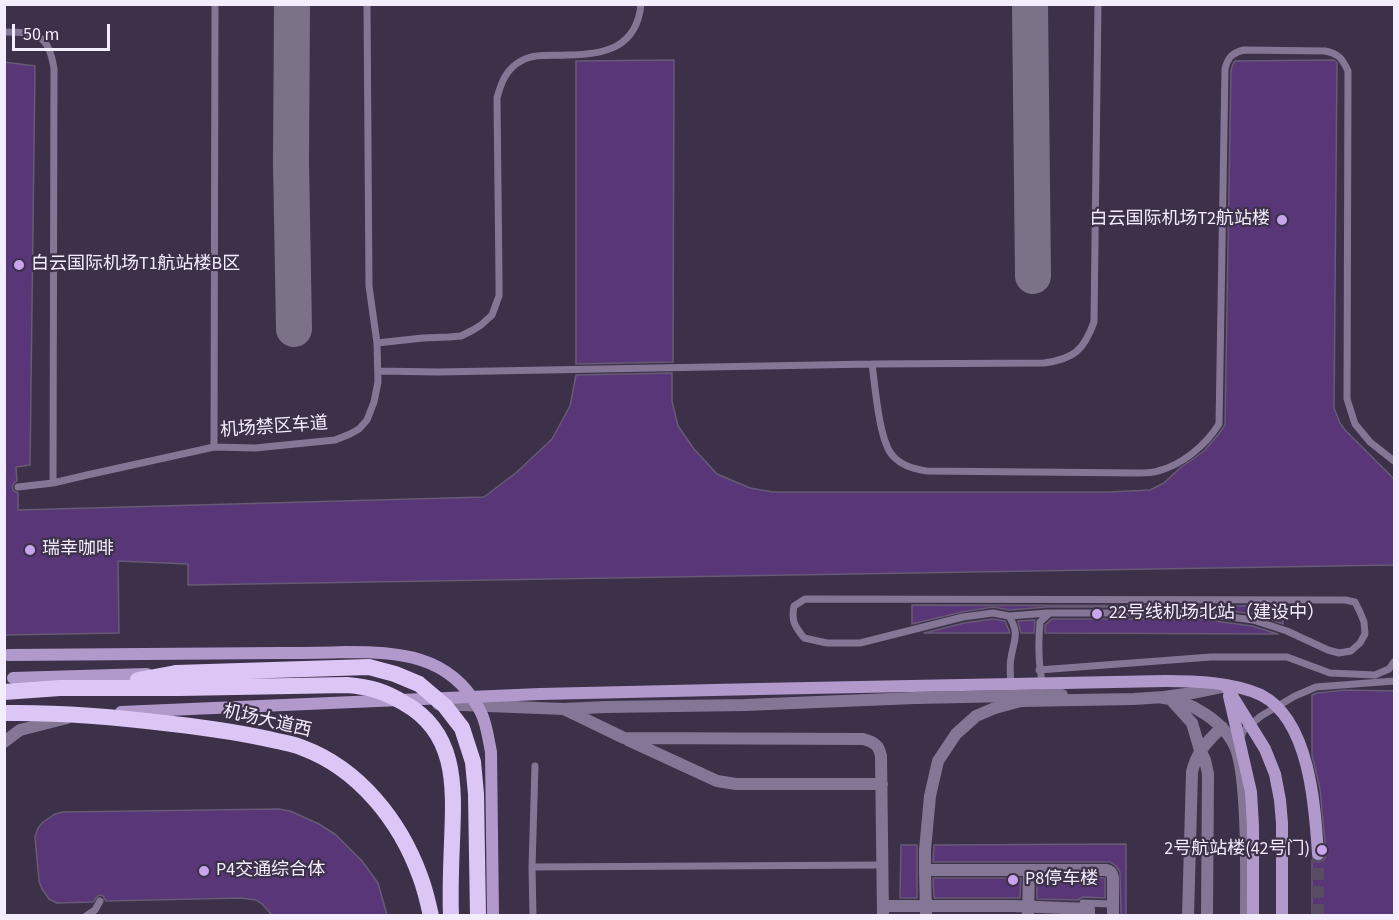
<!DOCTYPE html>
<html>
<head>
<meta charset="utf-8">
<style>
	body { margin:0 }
	#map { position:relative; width:1399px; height:920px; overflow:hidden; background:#3c3149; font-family:"Source Sans 3",sans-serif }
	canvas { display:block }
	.frame { position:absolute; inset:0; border:6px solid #f4edfd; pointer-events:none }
	.scale { position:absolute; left:12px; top:24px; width:98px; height:27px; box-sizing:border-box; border:3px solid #f4edfd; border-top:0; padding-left:8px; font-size:18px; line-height:21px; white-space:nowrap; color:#f4edfd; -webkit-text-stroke:4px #3c3149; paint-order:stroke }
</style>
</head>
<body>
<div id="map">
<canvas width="1399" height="920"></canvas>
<div class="frame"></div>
<div class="scale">50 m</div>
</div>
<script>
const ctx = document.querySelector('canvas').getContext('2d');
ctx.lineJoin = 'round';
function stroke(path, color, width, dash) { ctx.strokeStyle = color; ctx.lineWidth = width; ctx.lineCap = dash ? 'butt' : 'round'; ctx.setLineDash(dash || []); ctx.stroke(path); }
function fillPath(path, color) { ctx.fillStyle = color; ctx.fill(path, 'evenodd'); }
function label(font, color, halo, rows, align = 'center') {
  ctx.font = font + ' "Source Sans 3","Noto Sans SC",sans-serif'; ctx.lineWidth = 4.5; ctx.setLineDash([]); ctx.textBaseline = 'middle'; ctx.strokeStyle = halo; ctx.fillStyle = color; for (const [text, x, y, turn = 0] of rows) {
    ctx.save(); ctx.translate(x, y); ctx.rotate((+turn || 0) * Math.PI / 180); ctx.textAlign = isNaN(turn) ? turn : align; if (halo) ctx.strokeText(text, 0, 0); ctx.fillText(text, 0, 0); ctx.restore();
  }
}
stroke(new Path2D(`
	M292 4 291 162 294 329
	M1030 4 1033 276`), '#7c7288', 36);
const building = new Path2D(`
	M674 60 673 362 576 364V61Z
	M1334 60 1337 63 1334 408 1340 423 1345 430 1395 480V565L188 585V564L118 561 119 633 4 635V62L35 66 30 465 16 467 17 481 14 483 12 487 14 491 18 493V510L484 497 517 472 552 439 570 406 576 375 672 373V401L678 426 694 449 717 474 750 488 773 492H1109L1150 490 1164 483 1180 468 1204 451 1218 435 1225 425 1231 70 1233 64 1235 61Z
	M912 605 1283 606V624L1254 614 1200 607H1048L1009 610 993 607 962 612 912 624Z
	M993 619 1005 621 1010 633H924L964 623Z
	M1052 619H1200L1252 626 1278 634 1045 633V625Z
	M1035 620 1034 633H1021L1018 621Z
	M1345 690 1395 691V915H1312V860L1318 862 1322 861 1325 858 1326 853 1320 789 1312 755V695L1317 693Z
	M279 809 290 811 319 824 336 835 362 861 378 883 387 915H272L262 904 256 900 241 898 106 901 103 896 99 895 97 897 93 902 57 903 49 899 42 889 39 881 35 837 38 828 43 822 55 814 63 812Z
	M1126 844V915H1121L1120 872 1116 866 1110 862H933L934 845Z
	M901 845H917V898H900Z
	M933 878H1021L1020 898H934Z
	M1037 878H1105V898L1083 897 1078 900 1037 899Z`);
fillPath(building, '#583677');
stroke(building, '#675b75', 1.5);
stroke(new Path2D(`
	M1318 916V854`), '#584d64', 12, [12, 6]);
stroke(new Path2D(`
	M367 4 369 286 377 343
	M4 32C37 32 49 34 54 69L53 483 87 475 214 447 255 448 335 440 350 434 359 429 367 420 374 402 378 382 377 343 423 338 449 337 461 336 473 330 481 325 492 315 499 296V280L497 98C501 83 506 69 521 61 535 53 552 56 567 55 604 55 637 48 641 4
	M872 364C875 385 879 442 893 456 902 466 914 469 927 471L1138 473C1145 473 1152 473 1158 471 1182 465 1206 445 1219 424L1225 69C1228 57 1232 53 1244 50L1325 51C1339 54 1342 58 1348 71L1347 399 1355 424 1370 442 1394 461
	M378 371 438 372 872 364 1044 363C1074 359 1084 350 1094 322L1098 4
	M214 447 215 4
	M18 487 53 483
	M1009 616 1048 613
	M1039 670 1211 657H1287L1330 673 1375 675 1389 669 1394 662
	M1011 687C1011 678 1009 667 1011 658 1014 639 1020 634 1009 616L993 613 963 617 860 643H827L804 638C795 626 791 622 794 606L805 599 1345 600 1355 602 1360 612 1364 622 1365 634 1360 643 1351 651 1339 653 1328 650 1287 631 1253 620 1200 613H1050L1040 622C1038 644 1038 664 1043 686
	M1240 738 1244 730 1261 716 1295 696 1316 687 1394 681
	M535 766 532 867 883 865
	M532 867 533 916
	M1083 903 1113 904
	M86 916 95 910 100 901`), '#857695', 7);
stroke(new Path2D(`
	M564 709 624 738 863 739C874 742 879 745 881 756L883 916
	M628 740 717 781 736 784H882
	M925 850V870H1106C1111 871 1112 873 1113 878V916
	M883 906H1013L1089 909V916`), '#857695', 12);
stroke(new Path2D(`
	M1163 698C1190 700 1226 723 1236 749 1241 763 1243 785 1244 800 1247 838 1246 877 1246 916
	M1173 702 1192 723 1200 750 1205 760 1208 774 1207 916
	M438 704 564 709 606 707 745 705 915 698 1062 695
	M4 742 20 730 67 718
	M1188 916 1192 772C1197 751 1207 742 1222 727`), '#857695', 12);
stroke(new Path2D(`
	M8 655 280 653
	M13 678 147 674
	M121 712 540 694 758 689`), '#b199cb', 12);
stroke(new Path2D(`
	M138 680 176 673
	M4 692 60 688H179
	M4 713C61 712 117 717 173 724 208 728 243 733 277 741 286 743 295 744 303 748 359 769 400 821 420 876 425 889 428 902 431 916`), '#dcc6f6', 16);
stroke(new Path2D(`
	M925 850 930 796 938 761 956 734 976 716 995 708 1021 701 1134 699 1164 697 1192 693 1226 686
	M925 870 926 916
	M1028 916 1029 870`), '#857695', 12);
stroke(new Path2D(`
	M280 653C301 653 323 653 345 652 399 652 449 655 478 707 486 720 488 737 491 752L493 916
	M1226 686 1265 749 1275 774 1280 800 1282 823V916
	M758 689 1165 681C1195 681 1233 682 1261 695 1310 720 1315 807 1318 854
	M1229 696 1251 792 1253 826V916`), '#b199cb', 12);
stroke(new Path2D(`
	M176 673 369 667 395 674 419 684 445 706 462 728 473 762 476 794 478 916
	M179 688 347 685C370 687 384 691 404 703 458 733 454 788 452 842 451 866 450 891 451 916`), '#dcc6f6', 16);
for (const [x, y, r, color] of [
	[1282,220,6,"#c9a5ee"],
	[19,265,6,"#c9a5ee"],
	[30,550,6,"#c9a5ee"],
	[1097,614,6,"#c9a5ee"],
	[1322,850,6,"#c9a5ee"],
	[204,871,6,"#c9a5ee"],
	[1013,880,6,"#c9a5ee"]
]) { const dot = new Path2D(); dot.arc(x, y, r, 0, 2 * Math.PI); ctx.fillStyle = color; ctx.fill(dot); stroke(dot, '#3c3149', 2); }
label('18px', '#f4edfd', '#3c3149', [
	["白云国际机场T2航站楼",1270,220,"right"],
	["白云国际机场T1航站楼B区",31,265],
	["瑞幸咖啡",42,550],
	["22号线机场北站（建设中）",1109,614],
	["2号航站楼(42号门)",1310,850,"right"],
	["P4交通综合体",216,871],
	["P8停车楼",1025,880]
], 'left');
label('18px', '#f4edfd', '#3c3149', [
	["机场禁区车道",274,428,-4],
	["机场大道西",267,722,13]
]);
</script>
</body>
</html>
